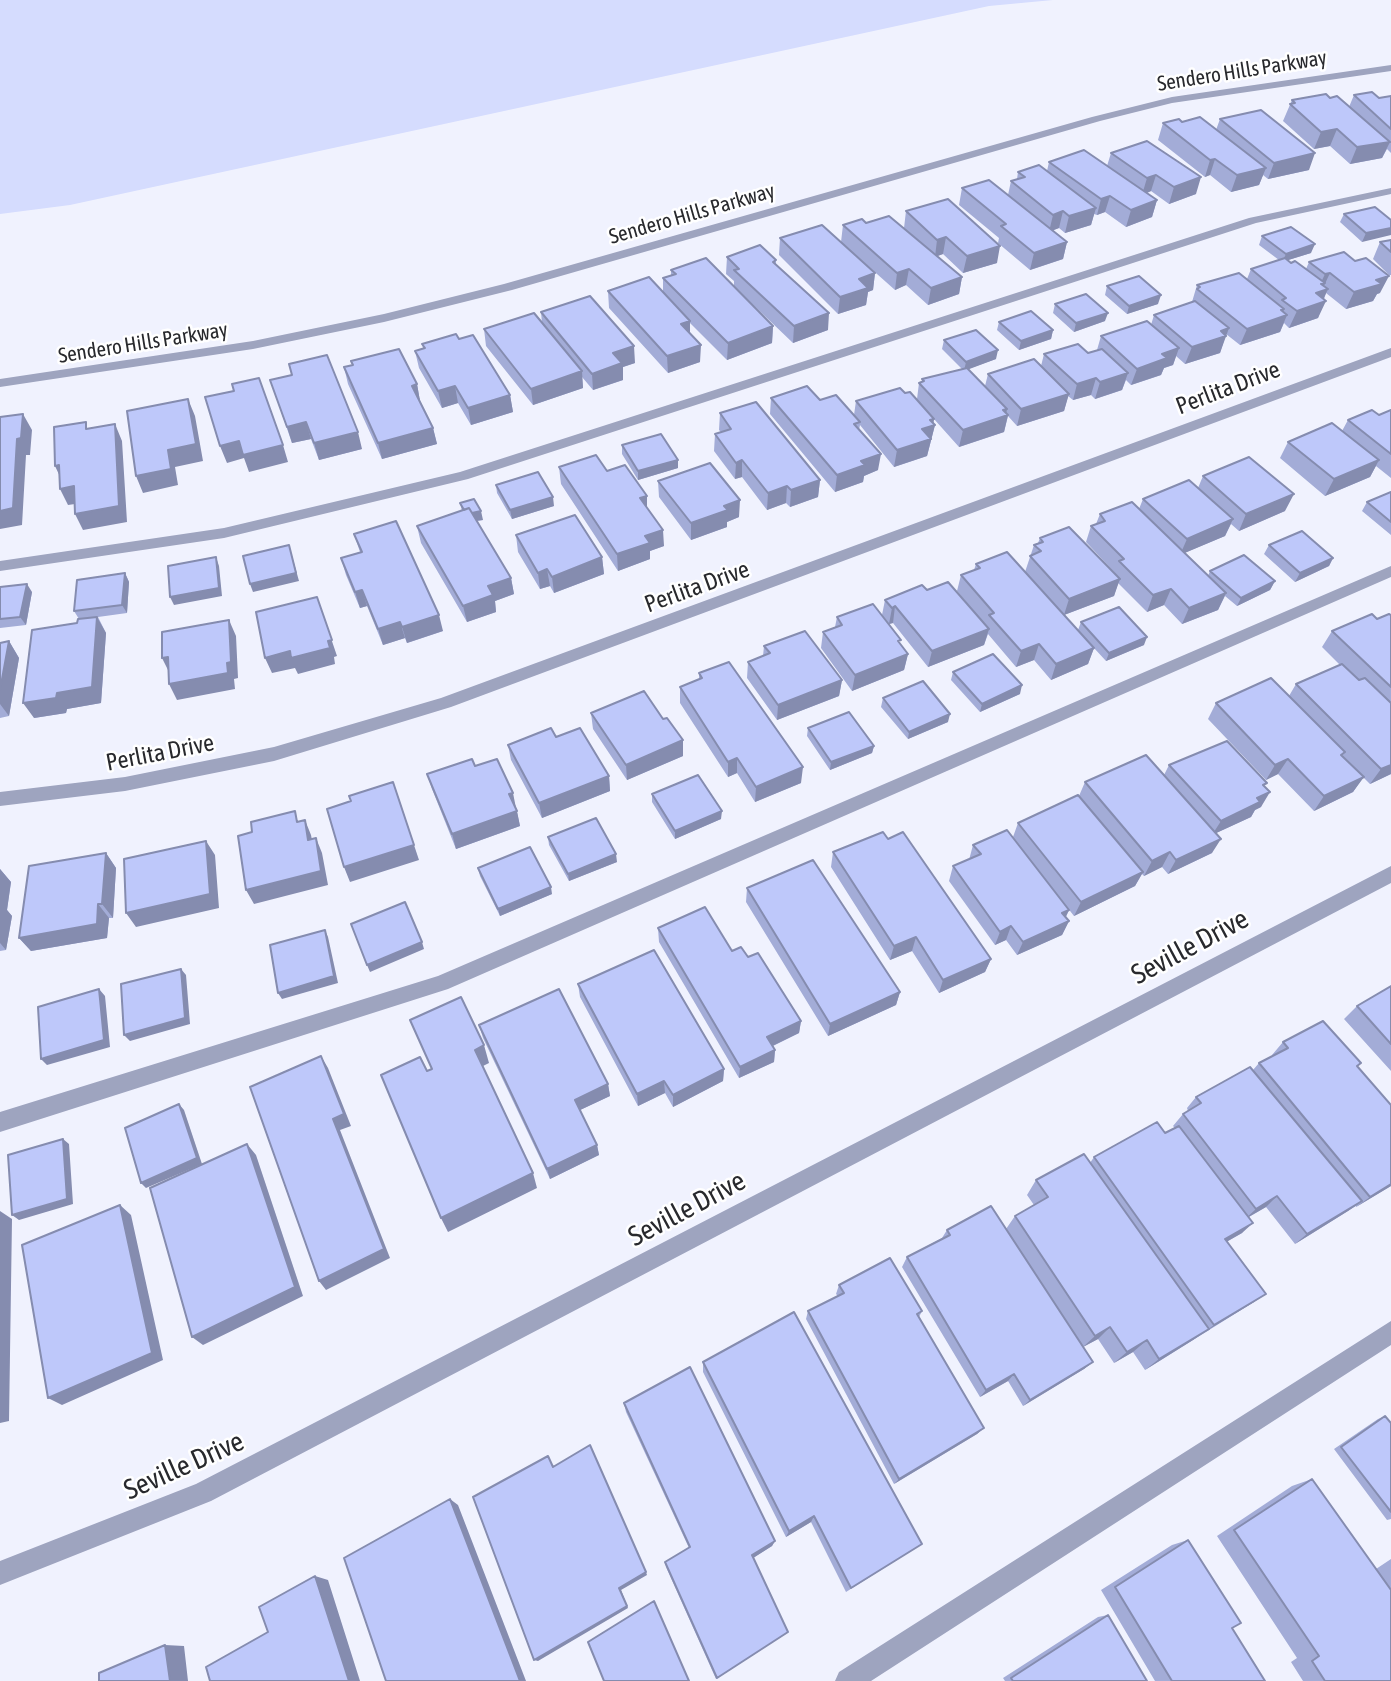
<!DOCTYPE html>
<html>
<head>
<meta charset="utf-8">
<style>
	body { margin:0 }
	canvas { display:block; background:#f0f2fe }
</style>
</head>
<body>
<canvas width="1391" height="1681"></canvas>
<script>
const ctx = document.querySelector('canvas').getContext('2d');
ctx.lineJoin = 'round';
function fillPath(path, color) { ctx.fillStyle = color; ctx.fill(path, 'evenodd'); }
function stroke(path, color, width, dash) { ctx.strokeStyle = color; ctx.lineWidth = width; ctx.lineCap = dash ? 'butt' : 'round'; ctx.setLineDash(dash || []); ctx.stroke(path); }
function label(font, color, halo, rows, align = 'center') {
  ctx.font = font + ' "Asap Condensed",sans-serif'; ctx.lineWidth = 5; ctx.setLineDash([]); ctx.textBaseline = 'middle'; ctx.strokeStyle = halo; ctx.fillStyle = color; for (const [text, x, y, turn = 0] of rows) {
    ctx.save(); ctx.translate(x, y); ctx.rotate((+turn || 0) * Math.PI / 180); ctx.textAlign = isNaN(turn) ? turn : align; if (halo) ctx.strokeText(text, 0, 0); ctx.fillText(text, 0, 0); ctx.restore();
  }
}
fillPath(new Path2D(`
	M0 0H1053L989 6 70 205 0 214Z`), '#d5dcfe');
fillPath(new Path2D(`
	M1391 65V71L1172 103 1100 121 512 290 384 322 253 349 0 387V379L253 341 384 314 504 284 1092 117 1172 97Z
	M1391 188V194L1256 223 468 479 224 538 0 571V561L224 528 460 472 1249 218Z
	M1391 348V357L451 707 274 761 125 791 0 806V792L125 777 274 747 441 698Z
	M1391 566V577L448 989 0 1132V1112L438 976Z
	M1391 866V883L211 1501 0 1585V1561L196 1484Z
	M1391 1321V1345L871 1681H835L839 1672Z`), '#9ea4bf');
fillPath(new Path2D(`
	M1354 95 1379 98 1391 96V153L1387 149 1382 158 1350 164 1330 146 1314 149 1283 121 1292 100 1330 98 1349 107Z
	M1220 119 1309 170 1268 179 1263 175 1259 185 1231 192 1210 175 1205 177 1158 140 1163 123 1182 122 1216 130Z
	M1111 153 1196 194 1169 204 1151 191 1147 193 1157 200 1152 217 1126 227 1105 212 1097 215 1094 214 1091 225 1065 233 1059 228 1053 230 1067 242 1063 259 1030 270 998 243 999 238 959 205 962 188 1008 195 1011 181 1017 179 1018 172 1047 171 1049 162 1107 166Z
	M906 211 997 263 963 273 943 254 937 256 962 277 959 294 928 305 906 285 895 290 841 242 843 225 866 223 904 228Z
	M1344 214 1391 220 1362 242 1340 222Z
	M1262 236 1311 253 1288 260 1291 263 1306 269 1309 262 1380 293 1377 294 1373 301 1346 309 1326 293 1318 318 1289 328 1284 323 1280 332 1240 345 1226 334 1220 353 1185 364 1176 356 1173 365 1164 368 1161 375 1131 385 1126 380 1122 390 1095 399 1091 395 1073 400 1068 396 1064 411 1017 426 1008 416 1004 432 959 447 934 419 933 423 935 425 927 456 894 467 860 425 859 430 878 470 864 476 863 482 835 492 770 414 771 398 820 400 854 415 856 401 905 393 917 399 919 383 922 382V379L962 369 942 349 944 340 996 359 968 369 985 386 988 374 1041 366 1044 354 1088 353 1097 350 1101 336 1151 325 1154 315 1192 302 1197 285 1247 279 1251 269 1279 260 1259 245Z
	M780 238 875 273 873 290 868 292 866 305 838 314 779 255Z
	M1391 240V275H1389L1373 259 1380 242Z
	M727 257 776 260V265L828 330 793 343 746 298 773 326 772 343 727 360 690 323V334L700 362 668 373 609 308 608 291 663 292V278L671 275V270L734 286V281L726 274Z
	M1107 286 1158 304 1127 314 1105 295Z
	M1055 304 1105 321 1074 332 1053 313Z
	M541 312 635 363 623 367V380L593 390 582 377 583 388 533 405 486 346 484 329 542 323Z
	M999 322 1053 330 1051 339 1019 350 997 330Z
	M459 339 510 395 513 412 471 425 458 403 442 408 419 368 415 351 423 348 422 344Z
	M351 361 417 384 420 401 433 428 437 444 382 459 348 384 344 367 352 365Z
	M276 397 362 449 319 460 311 439 292 443Z
	M1391 410V478L1376 466 1370 477 1325 496 1280 458 1288 442 1342 431 1348 420 1379 415Z
	M720 413 820 480 818 497 790 507 786 503 767 510 742 477 735 479 714 451 715 434 721 432 719 430Z
	M622 445 678 468 638 480 622 454Z
	M559 467 607 471 647 496V508L664 546 650 551V559L618 571 561 484Z
	M1203 476 1285 511 1239 531 1231 524 1225 536 1184 553 1208 576 1210 571 1275 581 1270 590 1237 606 1225 596 1218 610 1182 624 1164 605 1147 612 1118 583 1114 596 1064 615 1078 630 1081 622 1144 645 1106 661 1094 648 1088 664 1051 680 1034 660 1016 667 988 634 984 645 928 667 893 623 889 624 900 644 908 654 904 670 852 691 821 648 823 632 835 627 837 617 882 615 885 600 927 590 986 626 957 591 961 575 974 570 976 564 1025 572 1034 545 1038 543 1040 538 1115 574V573L1086 542 1091 526 1096 524 1100 514 1139 509 1143 499 1198 488Z
	M658 481 739 517 727 522V527L691 540 659 497Z
	M496 485 554 506 512 519 497 493Z
	M1391 492V535L1362 511 1367 502Z
	M460 503 483 520 476 521 511 578 514 594 495 601 496 612 467 622 421 543 417 526 462 511Z
	M354 534 443 631 407 643 405 638 383 645 367 606 360 608 346 575 341 558 360 552Z
	M516 535 602 557 604 574 554 593 550 586 540 589 518 552Z
	M1269 545 1333 558 1329 566 1295 582 1264 554Z
	M125 573 129 582 127 613 98 617 106 633 101 703 67 709 66 713 34 718 77 623 79 619 74 611Z
	M0 587 32 592 26 625 0 628Z
	M1391 615V774L1370 784 1363 777 1353 792 1314 811 1278 774 1266 780 1208 719 1216 703 1289 696 1296 684 1340 665 1322 647 1332 631Z
	M9 641 19 658 9 716 0 718V643Z
	M764 646 842 680 839 696 777 720 747 678 748 662 763 656Z
	M953 672 1020 694 980 712 951 680Z
	M699 673 801 783 755 802 737 773 728 777 680 703V687L699 679Z
	M883 698 948 722 908 739 881 707Z
	M591 713 663 719 683 756 627 780 593 729Z
	M808 728 874 746 872 753 830 770 807 736Z
	M556 737 609 776 610 791 542 818 511 760 508 745Z
	M1169 765 1265 787 1261 807 1255 810 1251 817 1216 833 1212 853 1168 874 1162 867 1144 876 1142 874 1135 886 1074 916 1038 870 1069 910 1066 917 1069 921 1062 935 1017 955 1006 940 995 945 949 881 953 866 969 860 973 845 1013 837 1018 823 1079 796 1085 782 1164 775Z
	M475 766 516 808 520 826 456 849 432 789 427 774Z
	M652 794 721 819 675 839 652 802Z
	M548 837 617 862 569 881 549 845Z
	M888 839 991 959 985 972 939 993 912 951 890 960 831 867 833 852Z
	M106 853 116 868 113 918H109L107 938 31 951 19 938Z
	M478 868 552 894 500 916 480 876Z
	M0 869 11 882 7 910 12 916 6 950 0 951Z
	M747 888 900 992 896 1005 828 1036 746 902Z
	M658 928 732 951 748 957 801 1021 799 1033 773 1046 775 1050 774 1062 739 1078 659 942Z
	M578 984 724 1069 723 1081 673 1107 665 1093 638 1106 580 997Z
	M1391 986V1071L1344 1019 1357 1006Z
	M479 1025 608 1084 610 1096 580 1110 597 1145 599 1155 550 1179 483 1038Z
	M1283 1042 1358 1067 1391 1105V1186L1356 1207V1206L1295 1244 1266 1207 1249 1217 1242 1233 1226 1242 1254 1302 1145 1370 1133 1352 1114 1363 1098 1339 1083 1347 1093 1362 1084 1369 1023 1406 1008 1381 980 1397 902 1267 907 1257 942 1238 947 1230 1006 1229 1015 1216 1034 1205 1027 1195 1036 1180 1090 1163 1094 1157 1165 1133 1175 1128 1173 1126 1183 1114 1188 1111 1187 1108 1196 1097 1253 1070 1259 1063 1273 1056 1272 1055Z
	M839 1285 922 1311 919 1317 984 1428 977 1434 894 1484 806 1319 808 1311 838 1296 836 1294Z
	M703 1362 914 1549 846 1592 811 1522 786 1537 703 1372Z
	M624 1403 775 1541 772 1546 753 1558 788 1632 716 1679 666 1567 665 1562 689 1548 626 1412Z
	M1385 1416 1391 1423V1519L1387 1520 1334 1449 1378 1419Z
	M1312 1479 1376 1569 1391 1559V1681H1303L1291 1662 1297 1658 1217 1536 1292 1486Z
	M1188 1540 1232 1628 1265 1681H1155L1101 1590 1172 1545Z
	M1108 1615 1147 1681H1005L1003 1678 1098 1617Z`), '#a3acd7');
fillPath(new Path2D(`
	M1337 129 1330 146 1314 149 1321 132Z
	M1390 142 1382 158 1350 164 1357 147Z
	M1315 153 1309 170 1268 179 1274 163Z
	M1215 159 1210 175 1205 177 1210 160Z
	M1266 168 1259 185 1231 192 1237 175Z
	M1156 175 1151 191 1142 195 1147 178Z
	M1201 177 1196 194 1169 204 1174 187Z
	M1110 196 1105 212 1097 215 1101 199Z
	M1157 200 1152 217 1126 227 1131 210Z
	M1096 208 1091 225 1065 233 1069 216Z
	M1063 211 1059 228 1049 232 1053 215Z
	M1391 228V235L1362 242 1366 233Z
	M946 237 943 254 935 257 937 240Z
	M1067 242 1063 259 1030 270 1034 253Z
	M1315 244 1311 253 1282 262 1286 254Z
	M1000 246 997 263 963 273 967 256Z
	M909 269 906 285 895 290 897 273Z
	M875 273 873 290 868 292 866 305 838 314 840 297 859 279Z
	M1330 273 1322 290 1328 289 1322 302 1326 301 1318 318 1289 328 1297 311 1317 291 1325 274Z
	M1389 276 1380 293 1377 294 1373 301 1346 309 1354 292 1376 280Z
	M962 277 959 294 928 305 931 288Z
	M1161 295 1158 304 1127 314 1129 306Z
	M1284 309 1281 317 1287 315 1280 332 1240 345 1247 329Z
	M829 313 828 330 793 343 794 326Z
	M1108 313 1105 321 1074 332 1076 323Z
	M690 321V338L681 324Z
	M773 326 772 343 727 360 728 343Z
	M1229 328 1220 353 1185 364 1192 347 1221 331Z
	M1053 330 1051 339 1019 350 1021 341Z
	M701 345 700 362 668 373 667 356Z
	M634 346 635 363 623 367V380L593 390 592 374 613 353Z
	M1179 348 1173 365 1164 368 1161 375 1131 385 1137 369 1162 354Z
	M998 350 996 359 964 371 966 362Z
	M582 371 583 388 533 405 531 389Z
	M1128 373 1122 390 1095 399 1100 382Z
	M1096 378 1091 395 1073 400 1077 384Z
	M417 384 420 401 412 386Z
	M455 386 458 403 442 408 438 391Z
	M1069 394 1064 411 1017 426 1021 409Z
	M510 395 513 412 471 425 468 408Z
	M188 399 195 416 203 461 175 467 178 485 143 493 136 476 168 450Z
	M1007 409 1006 415H1008L1004 432 959 447 963 430Z
	M23 414 32 430 30 455H26L22 525 0 529V511Z
	M934 419 933 426 935 425 927 456 894 467 897 450 922 429 930 420Z
	M306 422 311 439 292 443 287 427Z
	M115 424 122 441 127 522 83 530 75 514Z
	M433 428 437 444 382 459 378 443Z
	M358 432 362 449 319 460 314 443Z
	M239 441 283 445 288 462 249 472 244 458 227 463 220 446Z
	M881 454 878 470 864 476 863 482 835 492 837 475 861 461Z
	M678 460V468L638 480V471Z
	M742 460V477L735 479 736 463Z
	M1379 460 1370 477 1325 496 1334 479Z
	M59 465 63 483 55 466Z
	M820 480 818 497 790 507 791 490Z
	M74 486 82 503 68 505 60 489Z
	M787 486 786 503 767 510 768 493Z
	M1294 494 1285 511 1239 531 1246 514Z
	M647 496V512L640 498Z
	M553 497 554 506 512 519 510 510Z
	M740 500 739 517 727 522V527L691 540V523L724 506Z
	M481 511 483 520 468 522 466 514Z
	M1233 519 1225 536 1180 555 1187 539Z
	M663 530 664 546 650 551V559L618 571 617 554 645 536Z
	M289 545 299 581 253 592 250 584Z
	M216 557 219 566 222 596 174 605 170 597Z
	M602 557 604 574 554 593 552 577Z
	M1333 558 1329 566 1295 582 1300 573Z
	M547 569 550 586 540 589 538 573Z
	M125 573 129 582 127 613 122 605Z
	M511 578 514 594 495 601 496 612 467 622 463 606 488 586Z
	M1120 579 1114 596 1064 615 1069 599Z
	M1275 581 1270 590 1237 606 1241 598Z
	M27 584 32 592 26 625 20 617Z
	M1171 589 1164 605 1147 612 1153 595Z
	M362 590 367 606 360 608 355 592Z
	M1226 593 1218 610 1182 624 1189 608Z
	M317 597 337 656 334 657 335 664 298 674 295 668 272 673 265 658Z
	M895 606 893 623 889 624 892 608Z
	M439 615 443 631 407 643 402 627Z
	M97 617 106 633 101 703 67 709 66 713 34 718 23 703 57 693Z
	M229 620 236 636 238 678 234 679 235 689 177 700 169 684 227 663Z
	M400 622 405 638 383 645 378 629Z
	M989 629 984 645 928 667 932 651Z
	M1147 637 1144 645 1106 661 1109 653Z
	M9 641 19 658 9 716 0 704V690Z
	M1039 644 1034 660 1016 667 1021 651Z
	M1094 648 1088 664 1051 680 1056 664Z
	M908 654 904 670 852 691 855 675Z
	M168 657 170 674 162 658Z
	M842 680 839 696 777 720 778 705Z
	M1022 685 1020 694 980 712 982 704Z
	M950 714 948 722 908 739 909 732Z
	M683 740V756L627 780 626 765Z
	M874 746 872 753 830 770 831 762Z
	M737 758V773L728 777V762Z
	M1288 759 1278 774 1266 780 1275 765Z
	M1391 765V774L1370 784 1381 769Z
	M803 767 801 783 755 802 756 787Z
	M609 776 610 791 542 818 539 803Z
	M1364 777 1353 792 1314 811 1324 796Z
	M1270 792 1261 807 1255 810 1251 817 1212 835 1221 821 1257 798Z
	M513 793 516 808 509 794Z
	M517 811 520 826 456 849 452 834Z
	M722 811 721 819 675 839V831Z
	M305 820 311 835 315 855 308 840Z
	M316 838 322 853 328 885 254 904 246 890Z
	M1221 839 1212 853 1168 874 1176 860Z
	M206 841 215 855 219 908 136 927 126 913Z
	M414 845 419 860 350 882 344 867Z
	M1170 852 1162 867 1144 876 1152 861Z
	M106 853 116 868 113 918 102 904Z
	M616 854 617 862 569 881 568 874Z
	M0 869 11 882 7 910 12 916 6 950 0 943Z
	M1143 872 1135 886 1074 916 1081 902Z
	M551 887 552 894 500 916 498 909Z
	M98 904 109 918 107 938 31 951 19 938Z
	M1069 910 1062 924 1069 921 1062 935 1017 955 1023 942 1062 913Z
	M1011 926 1006 940 995 945 1000 932Z
	M325 930 328 937 338 983 282 999 278 993Z
	M916 937 912 951 890 960 894 946Z
	M422 942 424 949 370 972 367 965Z
	M991 959 985 972 939 993 943 980Z
	M181 969 186 975 190 1024 130 1041 124 1035Z
	M99 989 105 996 110 1047 47 1065 41 1059Z
	M900 992 896 1005 828 1036 830 1024Z
	M801 1021 799 1033 766 1049 767 1037Z
	M484 1045 489 1063 481 1067 475 1050Z
	M775 1050 774 1062 739 1078 740 1067Z
	M321 1056 328 1068 351 1126 340 1130 390 1258 326 1290 319 1281 333 1119Z
	M724 1069 723 1081 673 1107V1095Z
	M664 1081 665 1093 638 1106 637 1094Z
	M608 1084 610 1096 578 1111 575 1100Z
	M179 1104 184 1110 202 1164 146 1188 141 1183Z
	M63 1139 69 1144 73 1204 19 1220 12 1215Z
	M247 1144 256 1155 303 1296 203 1345 192 1337Z
	M597 1145 599 1155 550 1179 547 1169Z
	M533 1173 537 1188 448 1232 441 1218Z
	M1391 1184V1186L1356 1207 1370 1197Z
	M1277 1196 1266 1207 1245 1219 1256 1209Z
	M1362 1201 1348 1211 1295 1244 1307 1234Z
	M120 1205 131 1215 163 1360 62 1405 48 1398Z
	M0 1211 12 1219 9 1421 0 1423Z
	M1253 1223 1242 1233 1214 1249 1225 1239Z
	M1266 1294 1254 1302 1203 1333 1214 1325Z
	M1110 1327 1098 1339 1083 1347 1095 1336Z
	M1209 1329 1193 1340 1145 1370 1159 1359Z
	M1147 1340 1133 1352 1114 1363 1127 1352Z
	M1093 1362 1084 1369 1023 1406 1030 1400Z
	M1014 1374 1008 1381 980 1397 986 1390Z
	M984 1428 977 1434 894 1484 899 1479Z
	M450 1499 458 1505 526 1681H520Z
	M814 1516 811 1522 786 1537 789 1531Z
	M775 1541 772 1546 750 1560 752 1555Z
	M646 1572 647 1575 621 1590 628 1608 538 1661 534 1660 619 1588Z
	M315 1576 328 1580 360 1681H349Z
	M165 1645 184 1646 188 1681H170Z`), '#858caf');
const building = new Path2D(`
	M1372 92 1379 98 1391 96V129L1354 95Z
	M1326 94 1330 98 1337 96 1390 142 1357 147 1337 129 1321 132 1290 104 1295 103 1292 100Z
	M1261 110 1315 153 1274 163 1220 119Z
	M1200 117 1266 168 1237 175 1215 159 1210 160 1163 123 1179 119 1182 122Z
	M1147 141 1201 177 1174 187 1156 175 1147 178 1111 153Z
	M1084 150 1157 200 1131 210 1110 196 1101 199 1049 162Z
	M1039 165 1096 208 1069 216 1063 211 1053 215 1011 181 1025 177 1018 172Z
	M989 180 1067 242 1034 253 1001 226 1006 224 962 188Z
	M948 199 1000 246 967 256 946 237 937 240 906 211Z
	M1375 207 1391 220V228L1366 233 1344 214Z
	M889 216 962 277 931 288 909 269 897 273 843 225 862 219 866 223Z
	M822 225 875 273 859 279 868 288 840 297 780 238Z
	M1291 227 1315 244 1286 254 1262 236Z
	M1391 240V252L1380 242Z
	M760 245 776 260 773 262 829 313 794 326 734 270 739 269 727 257Z
	M1344 252 1355 261 1366 258 1389 276 1376 280 1382 284 1354 292 1330 273 1325 274 1309 262Z
	M706 258 773 326 728 343 663 278 676 274 671 270Z
	M1285 258 1291 263 1295 261 1325 283 1321 284 1328 289 1316 293 1326 301 1297 311 1282 300 1286 298 1251 269Z
	M1239 273 1284 309 1281 310 1287 315 1247 329 1197 289 1200 287 1197 285Z
	M1139 276 1161 295 1129 306 1107 286Z
	M649 277 690 321 681 324 701 345 667 356 608 291Z
	M1086 294 1108 313 1076 323 1055 304Z
	M590 296 634 346 613 353 622 363 592 374 541 312Z
	M1195 301 1229 328 1221 331 1226 336 1192 347 1154 315Z
	M1031 311 1053 330 1021 341 999 322Z
	M534 313 582 371 531 389 484 329Z
	M1147 321 1179 348 1162 354 1167 358 1137 369 1101 336Z
	M976 330 998 350 966 362 944 340Z
	M456 334 459 339 473 335 510 395 468 408 455 386 438 391 415 351 425 348 422 344Z
	M1078 344 1088 353 1102 349 1128 373 1100 382 1096 378 1077 384 1044 354Z
	M399 349 417 384 412 386 433 428 378 443 344 367 353 365 351 361Z
	M327 355 358 432 314 443 306 422 287 427 270 380 292 375 289 364Z
	M1034 359 1069 394 1021 409 988 374Z
	M967 368 1007 409 1003 410 1008 415 963 430 919 383 924 381 922 379Z
	M259 378 283 445 243 455 239 441 220 446 205 397 234 391 232 384Z
	M807 386 820 400 836 395 860 422 854 424 881 454 861 461 865 465 837 475 771 398Z
	M900 388 905 393 910 392 934 419 930 420 935 425 922 429 931 439 897 450 856 401Z
	M188 399 196 444 168 450 171 469 136 476 127 411Z
	M756 402 820 480 791 490 787 486 768 493 742 460 736 463 715 434 731 429 720 413Z
	M1372 410 1379 415 1391 410V454L1348 420Z
	M23 414 21 438 17 439 13 508 0 511V417Z
	M86 422V429L115 424 119 506 75 514 74 486 60 489 59 465 55 466 54 427Z
	M1332 423 1379 460 1334 479 1288 442Z
	M661 434 678 460 638 471 622 445Z
	M596 455 607 471 625 465 647 496 640 498 663 530 645 536 650 543 617 554 559 467Z
	M1249 457 1294 494 1246 514 1203 476Z
	M710 463 740 500 724 506 728 510 691 523 658 481Z
	M538 472 553 497 510 510 496 485Z
	M1189 480 1233 519 1187 539 1143 499Z
	M1391 492V522L1367 502Z
	M474 499 481 511 472 513 469 508 464 510 460 503Z
	M1132 502 1226 593 1189 608 1171 589 1153 595 1119 561 1124 559 1091 526 1105 521 1100 514Z
	M469 508 511 578 488 586 493 595 463 606 417 526Z
	M575 515 602 557 552 577 547 569 538 573 516 535Z
	M396 521 439 615 402 627 400 622 378 629 362 590 355 592 341 558 362 552 354 534Z
	M1069 527 1120 579 1069 599 1030 556 1041 551 1034 545 1043 542 1040 538Z
	M1302 531 1333 558 1300 573 1269 545Z
	M289 545 296 573 250 584 243 556Z
	M1007 552 1094 648 1056 664 1039 644 1021 651 989 615 994 613 961 575 980 568 976 564Z
	M1244 555 1275 581 1241 598 1210 571Z
	M216 557 219 588 170 597 168 566Z
	M125 573 122 605 74 611 77 580Z
	M948 582 989 629 932 651 895 606 892 608 885 600 922 585 927 590Z
	M27 584 20 617 0 619V587Z
	M317 597 332 640 328 641 330 648 291 658 290 651 265 658 256 612Z
	M873 604 901 640 898 641 908 654 855 675 823 632 842 625 837 617Z
	M1119 607 1147 637 1109 653 1081 622Z
	M1372 614 1377 619 1389 614 1391 615V687L1332 631Z
	M97 617 92 687 57 693 56 698 23 703 32 630 77 623 78 619Z
	M229 620 231 662 227 663 228 673 169 684 168 657 162 658V632Z
	M805 631 842 680 778 705 748 662 770 653 764 646Z
	M9 641 0 690V643Z
	M993 654 1022 685 982 704 953 672Z
	M729 662 803 767 756 787 737 758 728 762 680 687 702 678 699 673Z
	M1342 664 1359 680 1365 678 1391 703V765L1381 769 1296 684Z
	M1271 678 1345 752 1341 755 1364 777 1324 796 1288 759 1275 765 1216 703Z
	M923 681 950 714 909 732 883 698Z
	M644 691 663 719 667 718 683 740 626 765 591 713Z
	M849 712 874 746 831 762 808 728Z
	M551 728 556 737 580 728 609 776 539 803 508 745Z
	M1227 741 1267 783 1263 785 1270 792 1257 798 1260 802 1221 821 1169 765Z
	M1146 755 1221 839 1176 860 1170 852 1152 861 1085 782Z
	M472 759 475 766 497 759 513 793 509 794 517 811 452 834 427 774Z
	M698 775 722 811 675 831 652 794Z
	M393 782 414 845 344 867 327 809 351 801 349 796Z
	M1078 795 1143 872 1081 902 1018 823Z
	M295 811 297 822 305 820 308 840 316 838 321 871 246 890 238 836 252 832 251 822Z
	M596 818 616 854 568 874 548 837Z
	M1007 830 1069 910 1062 913 1069 921 1023 942 1011 926 1000 932 953 866 981 854 973 845Z
	M883 832 888 839 903 832 991 959 943 980 916 937 894 946 833 852Z
	M206 841 210 894 126 913 124 859Z
	M530 847 551 887 498 909 478 868Z
	M106 853 102 904H98L97 924 19 938 29 866Z
	M813 860 900 992 830 1024 747 888Z
	M405 902 422 942 367 965 351 924Z
	M705 907 732 951 741 947 748 957 758 953 801 1021 767 1037 775 1050 740 1067 658 928Z
	M325 930 334 976 278 993 270 945Z
	M654 950 724 1069 673 1095 664 1081 637 1094 578 984Z
	M181 969 185 1018 124 1035 121 984Z
	M1391 986V1044L1357 1006Z
	M99 989 104 1040 41 1059 38 1007Z
	M559 989 608 1084 575 1100 597 1145 547 1169 479 1025Z
	M461 997 484 1045 475 1050 533 1173 441 1218 381 1075 420 1057 427 1071 432 1069 410 1020Z
	M1323 1021 1361 1063 1357 1066 1391 1105V1184L1370 1197 1259 1063 1288 1048 1283 1042Z
	M321 1056 344 1114 333 1119 384 1249 319 1281 250 1087Z
	M1250 1067 1362 1201 1307 1234 1277 1196 1256 1209 1183 1114 1201 1103 1196 1097Z
	M179 1104 197 1158 141 1183 125 1128Z
	M1157 1122 1165 1133 1179 1126 1253 1223 1225 1239 1266 1294 1214 1325 1094 1157Z
	M63 1139 67 1199 12 1215 8 1155Z
	M247 1144 295 1287 192 1337 150 1188Z
	M1084 1154 1209 1329 1159 1359 1147 1340 1127 1352 1110 1327 1095 1336 1015 1216 1048 1197 1036 1180Z
	M120 1205 152 1353 48 1398 22 1245Z
	M991 1206 1093 1362 1030 1400 1014 1374 986 1390 907 1257 950 1235 947 1230Z
	M890 1258 922 1311 917 1314 984 1428 899 1479 808 1311 844 1293 839 1285Z
	M794 1312 922 1544 851 1588 814 1516 789 1531 703 1362Z
	M690 1367 775 1541 752 1555 788 1632 717 1678 665 1562 690 1547 624 1403Z
	M1385 1416 1391 1423V1512L1341 1447Z
	M590 1445 646 1572 619 1588 627 1606 534 1660 473 1497 548 1456 553 1467Z
	M1312 1479 1391 1590V1681H1325L1312 1661 1319 1656 1234 1530Z
	M450 1499 520 1681H386L344 1558Z
	M1188 1540 1241 1623 1232 1628 1265 1681H1172L1115 1587Z
	M315 1576 349 1681H210L206 1667 268 1632 259 1607Z
	M654 1601 689 1681H604L588 1642Z
	M1108 1615 1147 1681H1013L1011 1678Z
	M165 1645 170 1681H99V1673Z`);
fillPath(building, '#bec8fa');
stroke(building, '#858caf', 2);
label('21px', '#28292d', '#fff', [
	["Sendero Hills Parkway",1242,71,-9],
	["Sendero Hills Parkway",692,214,-16],
	["Sendero Hills Parkway",143,343,-9]
]);
label('24px', '#28292d', '#fff', [
	["Perlita Drive",1228,388,-21],
	["Perlita Drive",697,587,-20],
	["Perlita Drive",160,753,-11]
]);
label('28px', '#28292d', '#fff', [
	["Seville Drive",1190,947,-28],
	["Seville Drive",687,1209,-28],
	["Seville Drive",184,1466,-24]
]);
</script>
</body>
</html>
